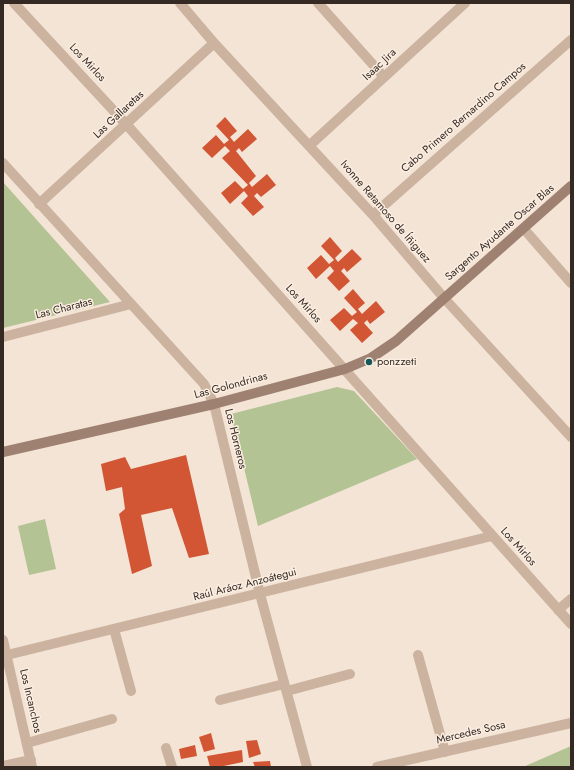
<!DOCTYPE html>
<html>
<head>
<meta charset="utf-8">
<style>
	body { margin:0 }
	#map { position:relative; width:574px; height:770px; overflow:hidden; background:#f3e4d5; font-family:Jost,sans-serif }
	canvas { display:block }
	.frame { position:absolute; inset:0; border:4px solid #352924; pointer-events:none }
</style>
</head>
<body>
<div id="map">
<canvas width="574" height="770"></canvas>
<div class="frame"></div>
</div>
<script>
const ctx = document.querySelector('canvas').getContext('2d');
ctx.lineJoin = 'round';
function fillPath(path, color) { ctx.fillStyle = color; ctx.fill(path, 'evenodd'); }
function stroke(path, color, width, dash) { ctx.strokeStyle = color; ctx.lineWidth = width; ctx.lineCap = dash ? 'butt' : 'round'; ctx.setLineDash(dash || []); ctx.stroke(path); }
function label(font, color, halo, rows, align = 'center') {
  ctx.font = font + ' Jost,sans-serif'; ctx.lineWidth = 3; ctx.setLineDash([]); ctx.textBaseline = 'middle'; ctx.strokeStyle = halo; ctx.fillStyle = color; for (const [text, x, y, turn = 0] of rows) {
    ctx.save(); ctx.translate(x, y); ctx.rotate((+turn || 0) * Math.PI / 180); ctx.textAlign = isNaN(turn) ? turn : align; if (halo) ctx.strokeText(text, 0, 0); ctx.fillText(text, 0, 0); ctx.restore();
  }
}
fillPath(new Path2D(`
	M3 182 110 302 3 328Z
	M337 387 354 391 417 459 258 526 231 414Z
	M45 519 56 569 29 575 18 526Z
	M571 746V767H523Z`), '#b4c394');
fillPath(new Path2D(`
	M225 117 237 131 230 137 234 142 248 129 257 139 242 152 239 148 236 151 256 176 249 183 252 187 267 174 276 185 261 197 257 193 254 196 264 207 253 216 241 203 248 196 244 191 230 204 221 193 235 181 243 189 248 185 222 158 230 151 225 146 212 158 202 148 216 135 224 144 229 140 216 126Z
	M330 237 342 251 335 258 338 262 352 249 362 259 347 272 344 268 341 271 350 281 339 291 327 278 334 271 330 266 316 279 307 268 321 255 329 264 334 260 321 246Z
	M353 289 365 303 358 309 362 314 376 301 385 312 370 324 367 320 364 323 373 333 362 343 350 330 358 323 353 319 340 331 330 320 344 308 352 316 357 312 344 298Z
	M186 455 209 554 189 558 172 508 141 515 152 566 132 574 119 514 125 509 122 487 106 491 101 464 125 457 131 469Z
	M211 733 215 749 204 752 199 737Z
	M257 740 261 754 249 758 246 741Z
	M195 745 197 756 181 759 179 749Z
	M242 750 243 762 219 767H210L207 756Z
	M270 761 271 767H255L253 762Z`), '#d25634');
stroke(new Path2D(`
	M14 3 126 124 571 624
	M180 3 214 43 373 215 444 298 571 437
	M318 3 384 77
	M310 145 465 3
	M3 163 204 384 214 404 260 594 307 767
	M39 204 214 43
	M373 215 571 40
	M524 229 571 283
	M3 337 131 304
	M558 610 571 599
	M114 629 131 691
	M3 640 32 767
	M418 655 445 752
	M3 656 492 536
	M287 691 350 674
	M220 700 284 684
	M27 743 112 719
	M166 748 172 767
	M3 766 31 760
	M377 767 571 723`), '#ccb3a0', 10);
stroke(new Path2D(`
	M3 452 214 404 345 369 371 358 396 341 571 186`), '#9f8172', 10);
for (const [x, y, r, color] of [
	[369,362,4,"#16575a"]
]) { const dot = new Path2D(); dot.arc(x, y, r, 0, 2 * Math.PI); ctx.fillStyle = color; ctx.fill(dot); stroke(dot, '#fbeee1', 1.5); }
label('11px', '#352924', '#fbeee1', [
	["Los Mirlos",87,63,47],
	["Isaac Jira",380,65,-43],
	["Las Gallaretas",119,115,-43],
	["Cabo Primero Bernardino Campos",464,118,-41],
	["Ivonne Retamoso de Íñiguez",385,212,49],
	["Sargento Ayudante Oscar Blas",500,233,-41],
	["Los Mirlos",303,304,48],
	["Las Charatas",64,309,-14],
	["Las Golondrinas",231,386,-15],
	["Los Horneros",235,439,76],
	["Los Mirlos",518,547,48],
	["Raúl Aráoz Anzoátegui",245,585,-14],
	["Los Incanchos",30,701,77],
	["Mercedes Sosa",471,733,-13]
]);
label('11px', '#352924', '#fbeee1', [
	["ponzzeti",377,362]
], 'left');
</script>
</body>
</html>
